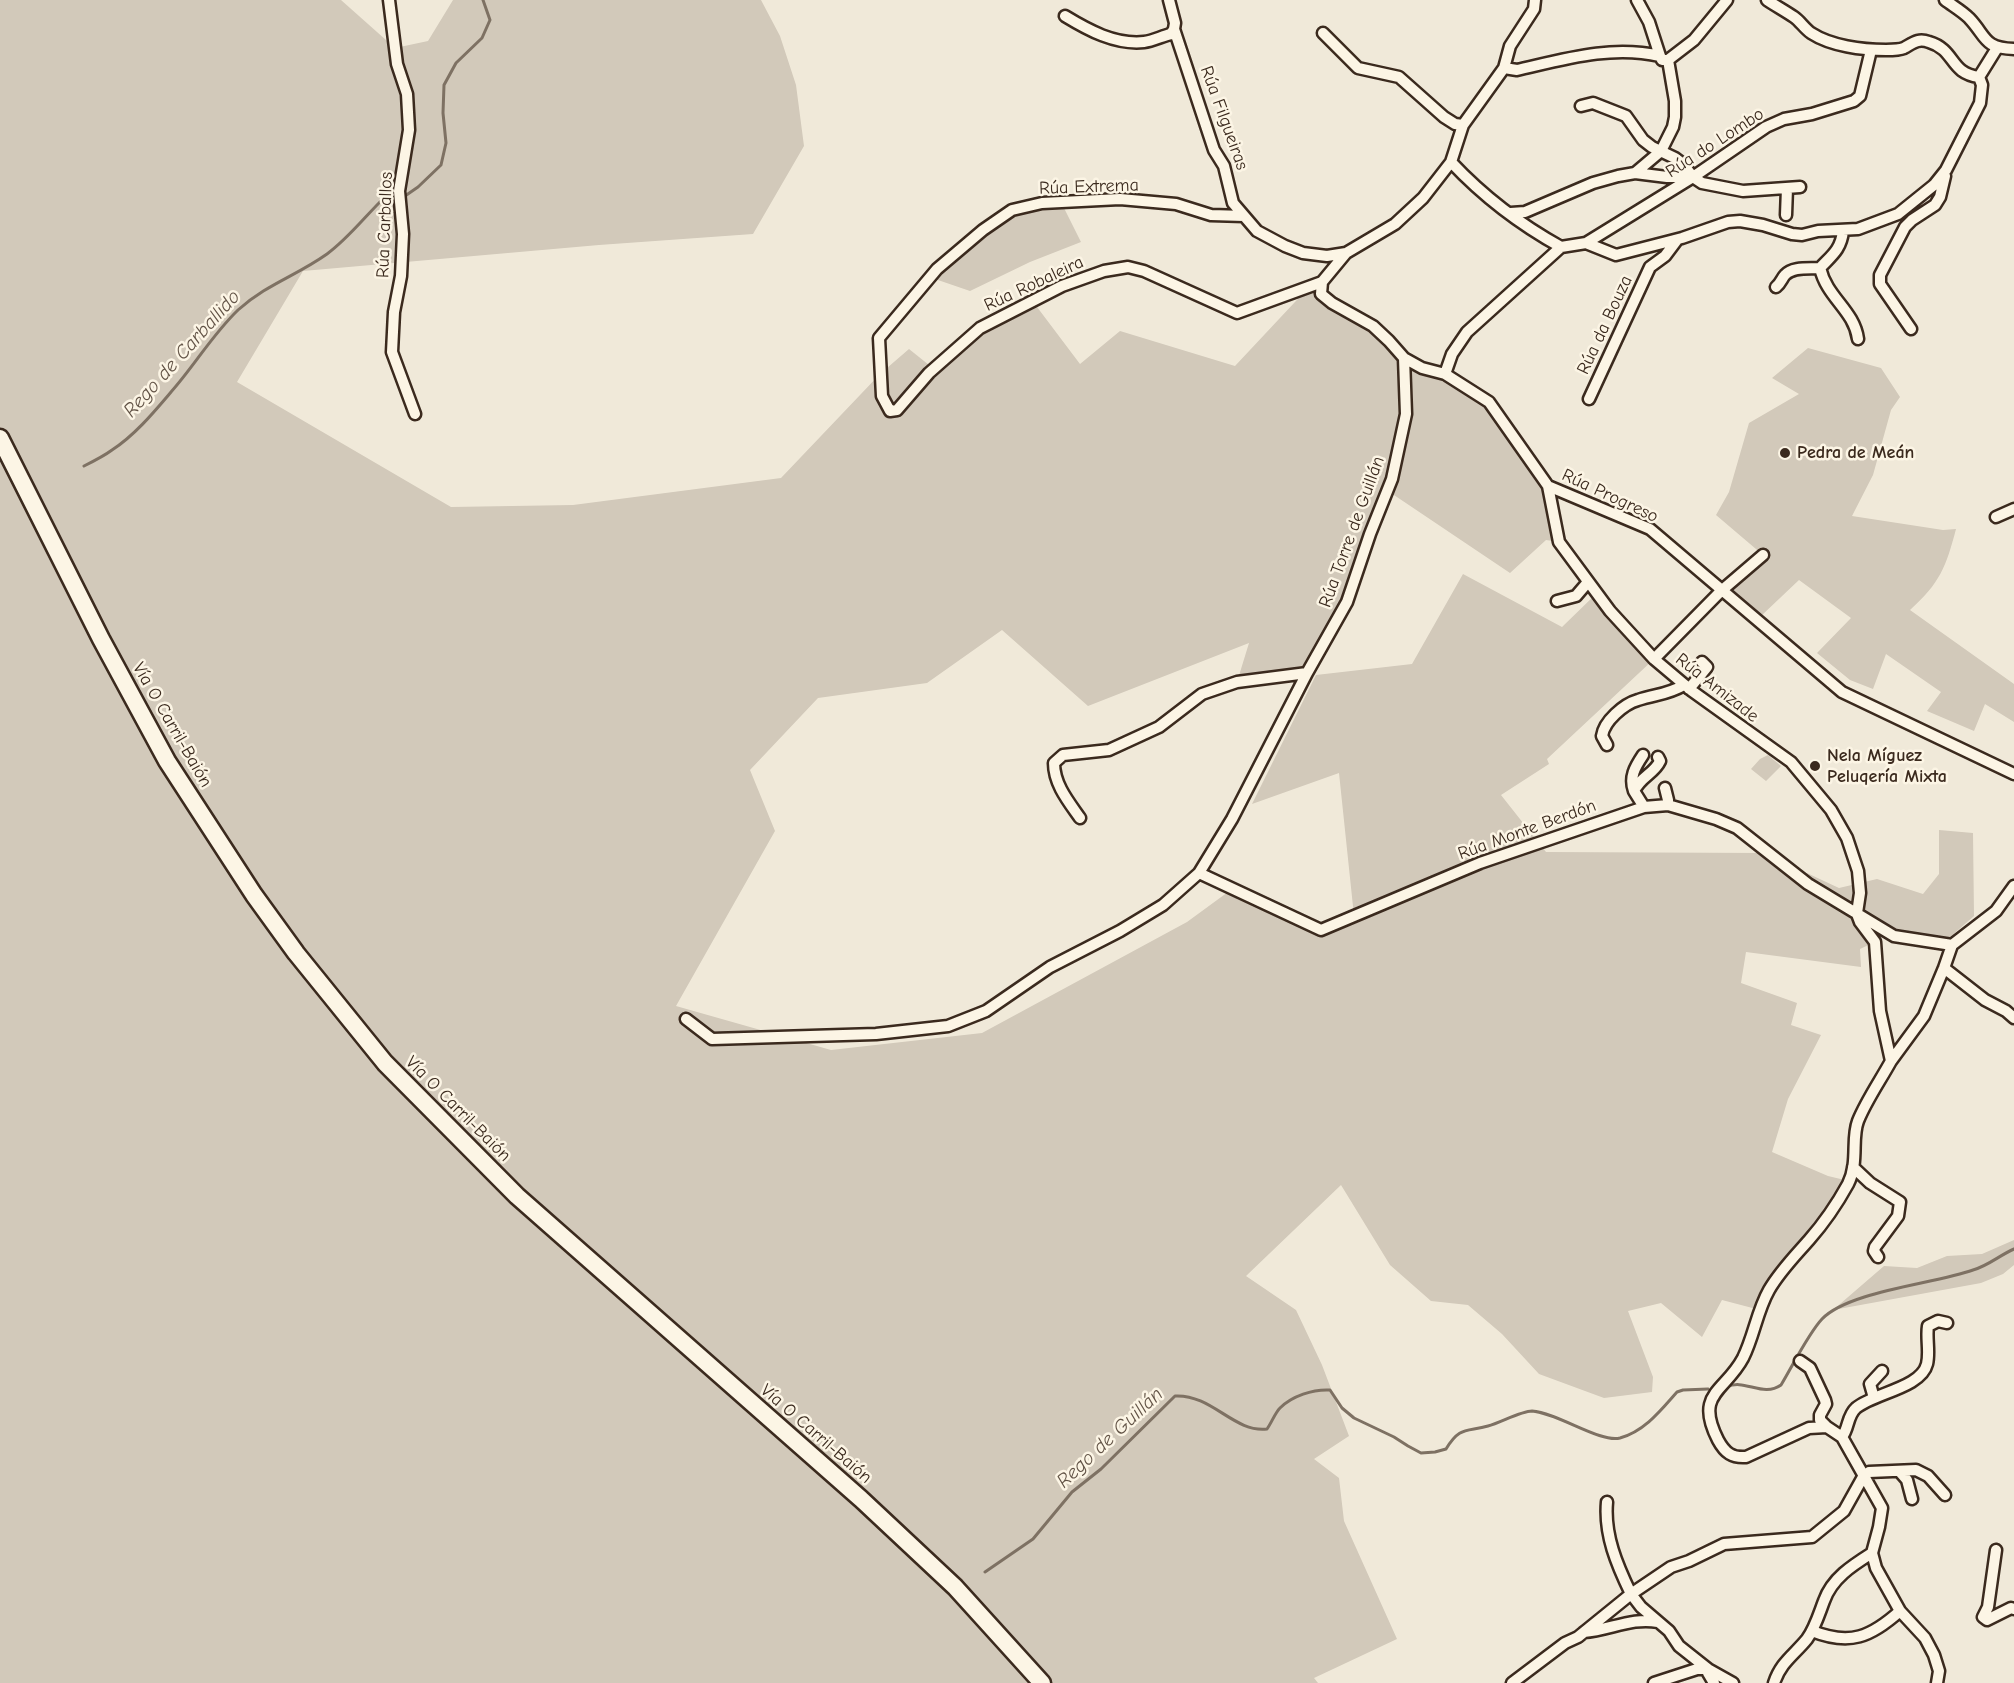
<!DOCTYPE html>
<html>
<head>
<meta charset="utf-8">
<style>
	body { margin:0 }
	canvas { display:block; background:#f0e9d9 }
</style>
</head>
<body>
<canvas width="2014" height="1683"></canvas>
<script>
const ctx = document.querySelector('canvas').getContext('2d');
ctx.lineJoin = 'round';
function fillPath(path, color) { ctx.fillStyle = color; ctx.fill(path, 'evenodd'); }
function stroke(path, color, width, dash) { ctx.strokeStyle = color; ctx.lineWidth = width; ctx.lineCap = dash ? 'butt' : 'round'; ctx.setLineDash(dash || []); ctx.stroke(path); }
function label(font, color, halo, rows, align = 'center') {
  ctx.font = font + ' "Comic Neue",sans-serif'; ctx.lineWidth = 5; ctx.setLineDash([]); ctx.textBaseline = 'middle'; ctx.strokeStyle = halo; ctx.fillStyle = color; for (const [text, x, y, turn = 0] of rows) {
    ctx.save(); ctx.translate(x, y); ctx.rotate((+turn || 0) * Math.PI / 180); ctx.textAlign = isNaN(turn) ? turn : align; if (halo) ctx.strokeText(text, 0, 0); ctx.fillText(text, 0, 0); ctx.restore();
  }
}
fillPath(new Path2D(`
	M0 0H341L395 48 428 41 453 0H761L780 36 796 85 804 146 753 234 599 245 303 271 237 382 451 507 573 505 781 478 880 374 909 349 934 369 980 328 1034 303 1080 364 1120 331 1235 366 1309 287 1352 314 1404 358 1445 374 1489 402 1548 486 1559 542 1546 540 1510 573 1388 491 1347 602 1307 673 1237 682 1249 643 1088 706 1002 630 927 683 818 698 750 770 775 831 676 1006 831 1050 982 1033 1187 922 1228 892 1321 929 1354 916 1339 773 1252 804 1316 675 1412 664 1463 574 1562 627 1597 593 1654 659 1547 759 1549 764 1501 795 1546 852 1764 853 1839 888 1877 879 1923 894 1939 874V830L1973 833 1974 916 1949 938 1900 930 1860 949 1861 967 1746 952 1741 983 1797 1003 1791 1025 1821 1035 1788 1099 1772 1152 1828 1176 1849 1181 1760 1310 1722 1300 1702 1337 1661 1303 1628 1311 1653 1377 1652 1392 1604 1398 1539 1374 1502 1334 1468 1305 1431 1301 1390 1265 1341 1185 1246 1276 1296 1310 1322 1365 1349 1436 1314 1459 1339 1478 1344 1521 1397 1639 1314 1678 1318 1683H0Z
	M1061 202 1081 242 1030 262 970 291 935 279 937 269 978 234 1031 206Z
	M1808 348 1881 368 1900 397 1891 410 1873 475 1852 516 1943 530 1956 529C1946 567 1940 583 1910 610L2014 684V722L1985 704 1974 731 1927 711 1941 692 1886 654 1873 689 1850 680 1817 653 1851 618 1799 580 1761 616 1730 589 1763 555 1716 515 1729 492 1749 423 1799 394 1772 378Z
	M1768 755 1781 766 1766 781 1751 769 1760 759Z
	M2014 1240V1265L2003 1274 1981 1283 1833 1310 1884 1266 1917 1268 1947 1256 1982 1254Z`), '#d2c9ba');
stroke(new Path2D(`
	M405 196 418 187 441 165 446 143 443 113 444 85 456 63 482 38 490 20 483 0
	M84 466C94 461 104 456 112 450 135 435 154 412 171 392 195 365 212 335 238 310 267 284 296 276 327 254 349 238 366 215 386 196
	M1727 1387C1744 1378 1763 1398 1781 1385 1792 1367 1808 1334 1822 1319 1849 1291 1934 1284 1973 1270 1988 1266 2000 1255 2014 1249
	M985 1572 1033 1539 1072 1492 1101 1469 1175 1396C1212 1394 1234 1433 1267 1429 1272 1422 1275 1413 1280 1408 1292 1396 1313 1389 1330 1390L1342 1408 1354 1418 1394 1437 1408 1446 1421 1453 1435 1452 1446 1449C1460 1426 1466 1432 1488 1426 1500 1423 1521 1411 1532 1411 1558 1413 1600 1443 1620 1438 1645 1431 1661 1410 1677 1392L1683 1390 1708 1389`), '#7e7163', 3);
const minor = new Path2D(`
	M389 0 397 64 407 94 409 130 399 191 403 234 401 276 394 312 392 352 415 414
	M1169 0 1175 23 1174 29 1214 150 1224 166 1233 203 1257 231 1285 246 1303 253 1327 256 1346 253 1395 224 1423 198 1451 162 1463 125 1504 68 1510 46 1534 9 1535 0
	M1637 0 1649 22 1660 56
	M1767 0C1776 6 1785 11 1794 17 1800 21 1804 28 1811 33 1831 46 1862 50 1886 50 1891 50 1899 50 1904 48 1913 43 1918 38 1929 42 1956 50 1949 73 1979 77
	M1945 0C1953 6 1962 11 1969 18 1987 37 1983 48 2014 49
	M1065 16C1088 30 1115 45 1144 42 1153 41 1162 36 1171 34L1174 29
	M1323 33 1358 68 1399 77 1444 117 1455 124 1463 125
	M1668 60 1694 40 1727 0
	M1504 68 1517 70C1565 59 1611 45 1660 56L1662 60H1668
	M1581 106 1593 103 1626 116 1643 140 1652 147 1675 158 1683 164 1693 177 1702 183 1743 191 1800 187
	M1451 162C1482 195 1521 225 1561 247L1586 243 1616 255 1682 238 1728 222 1740 221 1763 225 1792 234 1802 235 1818 231 1858 229 1898 214 1934 185 1946 170 1980 103 1982 85 1979 77 1997 48
	M1635 173 1667 177H1693
	M1511 213 1525 212 1593 183 1618 176 1635 173 1661 151 1673 127 1675 117V101L1668 60
	M1786 215 1787 188
	M1244 216 1211 215 1176 204 1120 199 1042 203 1012 210 983 230 937 269 879 338 882 396 890 411 897 410 929 373 980 328 1062 286 1104 271 1128 267 1144 271 1237 313 1322 282
	M1843 231C1841 250 1831 256 1820 268 1827 298 1854 310 1858 339
	M1586 243 1693 177 1766 127 1784 119 1812 114 1854 101 1860 96 1871 50
	M1346 253 1322 282 1321 294 1332 303 1373 326 1389 341 1404 358 1422 368 1445 374 1489 402 1548 486 1650 529 1842 692 2014 774
	M1776 287C1781 283 1782 278 1785 275 1793 266 1810 269 1820 268
	M1911 329 1880 284V275L1905 227 1912 220 1935 205 1940 197 1945 176
	M1445 374 1452 354 1467 332 1561 247
	M1589 399 1650 267 1665 256 1677 240
	M1548 486 1559 542 1610 611 1654 659 1692 691 1791 762 1831 810 1847 838 1858 871 1860 893 1857 913
	M1996 517 2014 509
	M1557 601 1576 596 1588 582
	M1654 659 1721 591 1763 555
	M1689 689 1707 667 1702 662
	M1607 745 1602 736C1604 721 1624 704 1638 700 1656 694 1667 695 1684 685
	M1665 788 1668 800V805
	M1634 791C1629 777 1635 767 1643 755
	M1644 807 1634 791C1641 776 1654 774 1660 761L1658 757
	M1080 818C1068 801 1054 784 1054 763L1063 755 1109 750 1159 727 1202 694 1237 682 1307 673
	M1199 873 1321 930 1480 863 1644 807 1668 805 1716 819 1737 828 1808 884 1894 936 1952 945
	M1857 914 1860 922 1875 942 1880 1011 1891 1061 1924 1016 1944 968 1952 945
	M1952 945 1996 911 2014 886
	M1944 968 1985 1000 2006 1011 2014 1018
	M686 1019 712 1039 876 1034 948 1026 986 1011 1050 967 1120 931 1163 905 1199 873 1232 819 1307 673 1347 602 1370 534 1392 479 1406 414 1404 358
	M1891 1061C1880 1081 1866 1101 1858 1121 1851 1139 1859 1162 1848 1184 1837 1204 1824 1223 1809 1240 1795 1256 1780 1271 1769 1290 1757 1311 1754 1336 1743 1358 1725 1392 1694 1393 1718 1440 1725 1453 1732 1458 1746 1457L1809 1428 1827 1427 1842 1437 1882 1508 1879 1527 1872 1553 1876 1568 1900 1611 1925 1638 1934 1655 1939 1671 1937 1683
	M1853 1167 1870 1183 1900 1202 1898 1216 1875 1247 1874 1251 1878 1257
	M1800 1361 1810 1368 1825 1400 1826 1404 1820 1415V1420L1827 1427
	M1874 1398 1870 1384 1882 1371
	M1842 1437C1849 1428 1847 1416 1856 1408 1874 1393 1921 1388 1927 1364 1930 1352 1926 1338 1928 1326L1938 1321 1947 1323
	M1900 1472 1907 1480 1912 1499
	M1607 1502C1604 1535 1617 1565 1631 1594L1671 1567 1689 1561 1724 1544 1812 1537 1844 1511 1863 1477 1869 1472 1916 1470 1928 1476 1945 1495
	M1996 1550 1988 1607 1983 1617 1987 1620 2011 1608 2014 1609
	M1812 1631C1850 1646 1871 1637 1900 1611
	M1584 1632C1610 1630 1632 1617 1658 1622
	M1512 1683 1565 1643 1578 1637 1631 1594 1641 1607 1669 1631 1679 1646 1708 1669
	M1654 1683 1697 1669H1708
	M1714 1683 1708 1673V1669L1733 1683
	M1774 1683C1781 1662 1794 1655 1807 1639 1815 1628 1819 1614 1824 1601 1832 1578 1853 1565 1872 1553`);
const trunk = new Path2D(`
	M0 438 101 639 167 761 254 895 296 953 385 1063 517 1196 861 1499 955 1587 1042 1683`);
stroke(minor, '#3b2a1e', 15);
stroke(trunk, '#3b2a1e', 21);
stroke(minor, '#fcf5e5', 10);
stroke(trunk, '#fcf5e5', 16);
for (const [x, y, r, color] of [
	[1785,453,6,"#3b2a1e"],
	[1815,766,6,"#3b2a1e"]
]) { const dot = new Path2D(); dot.arc(x, y, r, 0, 2 * Math.PI); ctx.fillStyle = color; ctx.fill(dot); stroke(dot, '#fcf5e5', 2); }
label('18px', '#3b2a1e', '#fcf5e5', [
	["Rúa Filgueiras",1224,118,70],
	["Rúa do Lombo",1715,143,-33],
	["Rúa Extrema",1089,187,-2],
	["Rúa Carballos",385,225,-88],
	["Rúa Robaleira",1034,284,-25],
	["Rúa da Bouza",1605,325,-65],
	["Rúa Progreso",1610,496,25],
	["Rúa Torre de Guillán",1352,532,-70],
	["Rúa Amizade",1717,688,38],
	["Vía O Carril-Baión",172,725,60],
	["Rúa Monte Berdón",1527,830,-20],
	["Vía O Carril-Baión",458,1109,45],
	["Vía O Carril-Baión",816,1434,41]
]);
label('bold 18px', '#3b2a1e', '#fcf5e5', [
	["Pedra de Meán",1797,453],
	["Nela Míguez",1827,756],
	["Peluqería Mixta",1827,777]
], 'left');
label('italic 20px', '#625346', '#fcf5e5', [
	["Rego de Carballido",182,354,-48],
	["Rego de Guillán",1110,1438,-43]
]);
</script>
</body>
</html>
